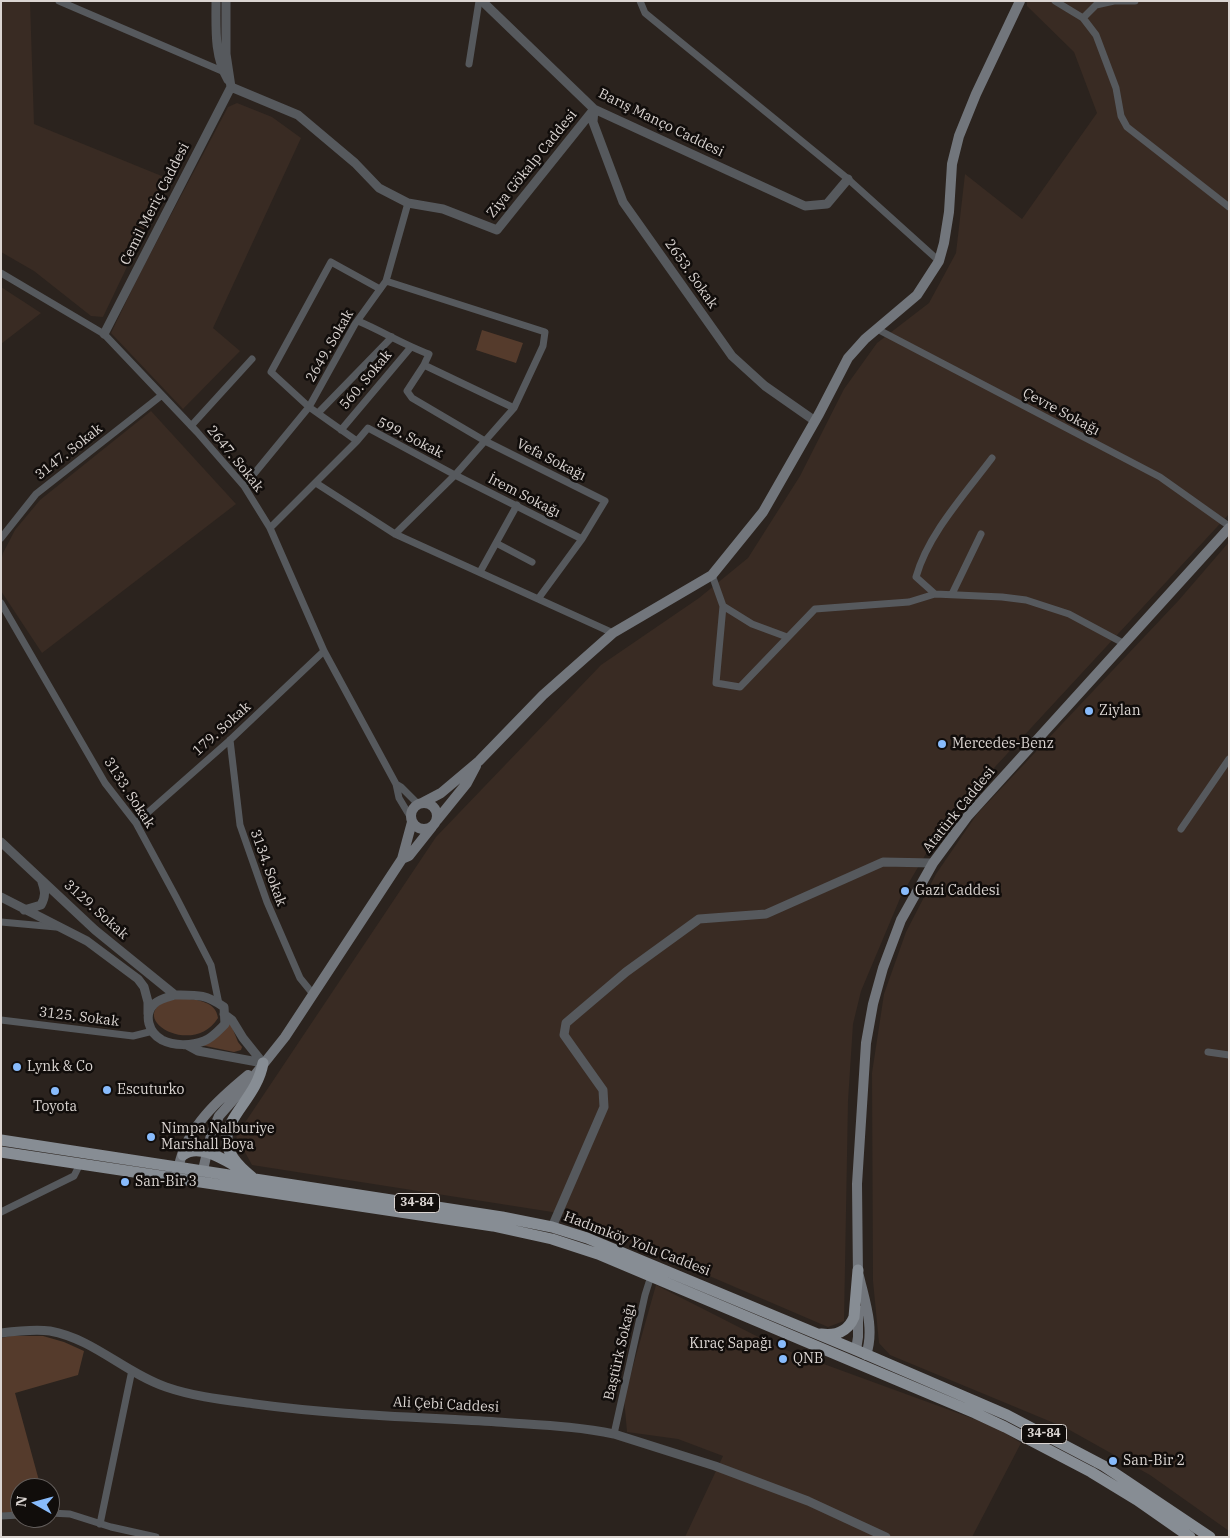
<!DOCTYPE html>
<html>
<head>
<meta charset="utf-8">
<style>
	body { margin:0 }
	#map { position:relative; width:1230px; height:1538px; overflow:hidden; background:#2b231e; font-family:"IBM Plex Serif",serif }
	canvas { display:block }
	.frame { position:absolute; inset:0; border:2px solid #dbd5d2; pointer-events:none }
	.north { position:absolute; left:10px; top:1478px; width:50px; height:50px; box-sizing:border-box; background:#110d0b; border:1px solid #625d5b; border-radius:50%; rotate:277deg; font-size:14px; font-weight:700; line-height:20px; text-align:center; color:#dbd5d2 }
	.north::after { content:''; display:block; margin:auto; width:18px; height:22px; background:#88bbfc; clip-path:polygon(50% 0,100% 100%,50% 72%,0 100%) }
</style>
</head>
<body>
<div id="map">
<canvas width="1230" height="1538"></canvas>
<div class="frame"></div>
<div class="north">N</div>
</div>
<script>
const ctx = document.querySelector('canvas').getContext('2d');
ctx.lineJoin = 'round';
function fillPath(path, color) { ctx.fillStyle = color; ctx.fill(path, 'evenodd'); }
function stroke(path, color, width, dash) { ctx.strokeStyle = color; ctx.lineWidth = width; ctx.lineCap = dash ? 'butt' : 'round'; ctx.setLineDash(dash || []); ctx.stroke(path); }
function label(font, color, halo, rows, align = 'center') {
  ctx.font = font + ' "IBM Plex Serif",serif'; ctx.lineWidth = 5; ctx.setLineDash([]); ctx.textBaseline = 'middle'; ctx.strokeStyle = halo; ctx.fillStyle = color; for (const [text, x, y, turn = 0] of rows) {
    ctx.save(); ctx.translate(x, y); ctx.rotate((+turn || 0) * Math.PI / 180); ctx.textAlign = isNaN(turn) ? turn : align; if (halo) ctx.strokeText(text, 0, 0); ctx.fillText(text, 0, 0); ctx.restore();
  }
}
fillPath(new Path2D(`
	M1 1H30L34 124 169 179 103 317 91 316 34 271 1 252Z
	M1027 1H1229V514L994 768 927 852 901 896 861 991 853 1024 848 1101 844 1321 828 1327 565 1214 252 1165 236 1136 436 837 601 665 699 598 748 558 800 476 844 389 877 343 929 303 956 253 965 174 1022 219 1097 113 1074 52 1027 6Z
	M237 103 272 117 301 138 213 328 240 351 183 409 111 333 138 277 228 107Z
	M1 287 41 313 1 344Z
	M151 411 236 504 42 653 1 591V561L3 553 15 530 40 500Z
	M1229 542 1228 792 1229 1531 1150 1475 1066 1428 890 1355 879 1343 873 1281 872 1073 884 994 906 932 936 874 977 814 1179 600Z
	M656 1285 780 1348 996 1427 1021 1443 972 1537H685L723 1456 678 1439 627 1432 624 1398Z`), '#392b23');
fillPath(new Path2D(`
	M482 330 523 343 516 363 476 350Z
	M183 998C197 1000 216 1001 218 1018 196 1054 138 1026 158 1006 160 1004 164 1001 167 1000 172 999 178 999 183 998Z
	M230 1022 238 1042 242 1047 241 1050 234 1052 201 1045Z
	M11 1336H43L64 1342 84 1351 78 1375 15 1393 41 1488H20V1512L1 1513V1338Z`), '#553b2c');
stroke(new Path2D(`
	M59 1 222 71
	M640 1 645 13 848 179 939 261
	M1055 1 1083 18 1096 35 1116 88 1121 116 1127 127 1229 207
	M1083 18 1096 5 1114 1H1135
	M469 64 479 1
	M1 273 104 334 197 432 244 486 270 528 324 651 396 784 399 798 411 818
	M386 281 545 332 543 346 514 408 455 475 395 534
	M358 321C382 331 404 345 429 354L424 365
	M877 329 1160 477 1229 526
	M514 408 424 365 407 391 412 398 485 441 605 501 582 539 538 599
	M318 413 392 337
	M191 426 252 359
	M341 430 411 347
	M357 441 368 428 455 475 582 539
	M316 483 395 534 613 633
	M244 486 309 407 355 324 386 281 408 203
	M270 528 357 441 309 407 271 372 331 262 380 289
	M1 538 36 494 162 395
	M496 543 532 562
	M480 572 517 505
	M712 575 723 606 716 683 740 687 815 609 909 602 935 594 1002 597 1026 600 1069 614 1123 643
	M935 594 916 577C928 534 965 494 992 458
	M952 594 981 534
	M1 603 105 783 136 823 176 897 211 965 219 1004
	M723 606 752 624 787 637
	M230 740 240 825 267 902 300 978 313 994
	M396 784 401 787 418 804
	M136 823 230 740 324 651
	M1181 829 1229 759
	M1 922 56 927
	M1 1020 133 1036 153 1031
	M1208 1052 1229 1055
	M1 1212 74 1176 80 1164
	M614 1434 645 1295 651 1276
	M50 1513 70 1514 111 1527 156 1537
	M1 1516 20 1515
	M100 1524 132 1370`), '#56595d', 7);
stroke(new Path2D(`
	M216 1C216 29 214 56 228 80
	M482 1 594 109 805 206 827 204 848 179
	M231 87 298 115 355 163 379 188 408 203 443 209 497 230 594 109
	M594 109 593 122 623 202 732 356 765 386 815 421
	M104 334 231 87 226 54V1
	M1 842 95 930 175 995
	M1 897 87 941 138 979 144 987 148 1002V1014
	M24 910 41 905C46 896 45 891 42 882
	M175 995C198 995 205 994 224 1007L225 1024C218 1031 212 1038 204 1041 191 1046 174 1046 162 1040 149 1033 143 1015 154 1004 159 999 168 997 175 995Z
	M224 1014 232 1020 243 1038 263 1063
	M187 1045 198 1051 263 1063
	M552 1227 604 1107 603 1090 564 1035 566 1023 626 972 699 919 766 914 883 862 933 863
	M1 1333C17 1331 34 1329 50 1331 94 1339 125 1373 166 1387 195 1397 225 1400 255 1404 335 1415 417 1417 497 1422 536 1425 576 1426 614 1434L715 1466 808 1501 886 1537`), '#56595d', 9);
stroke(new Path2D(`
	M411 816a13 13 0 1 1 26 0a13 13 0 1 1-26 0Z
	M422 803 441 793 479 761 543 695 613 633 712 575 763 512 819 414 848 358 865 339 917 295 939 261 944 243 949 212 952 164 959 136 976 94 1020 1
	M437 820 467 783 476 766
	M402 859 409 856 432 827
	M179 1166C186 1128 220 1098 248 1075
	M203 1170 211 1135 219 1116 250 1081 285 1037 402 859 412 822
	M859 1276C865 1302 875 1329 866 1355
	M858 1278 857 1184 866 1043 873 1004 883 968 901 920 933 863 967 817 1229 528
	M856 1350 858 1337V1310`), '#72767c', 10);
stroke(new Path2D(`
	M1 1140 502 1217 552 1227 587 1238 856 1350 1007 1415 1104 1466 1210 1537
	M1 1152 493 1226 552 1239 598 1254 975 1413 1005 1427 1091 1472 1137 1500 1190 1537
	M183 1155C198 1143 223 1159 237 1167
	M252 1177C193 1131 255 1111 263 1063
	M821 1334C835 1336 848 1332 854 1317L858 1270`), '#878d94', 11);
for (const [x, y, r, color] of [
	[1089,711,5,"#88bbfc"],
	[942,744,5,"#88bbfc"],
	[905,891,5,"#88bbfc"],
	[17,1067,5,"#88bbfc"],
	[107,1090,5,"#88bbfc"],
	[55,1091,5,"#88bbfc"],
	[151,1137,5,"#88bbfc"],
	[125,1182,5,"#88bbfc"],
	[782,1344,5,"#88bbfc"],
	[783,1359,5,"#88bbfc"],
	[1113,1461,5,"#88bbfc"]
]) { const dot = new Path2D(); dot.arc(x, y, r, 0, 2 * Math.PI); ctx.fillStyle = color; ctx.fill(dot); stroke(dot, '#110d0b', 2); }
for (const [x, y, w] of [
	[417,1203,45],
	[1044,1434,45]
]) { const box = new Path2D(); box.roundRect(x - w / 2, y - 9.5, w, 19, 4); ctx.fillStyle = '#110d0b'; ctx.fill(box); stroke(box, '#dbd5d2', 1); }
label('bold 12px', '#dbd5d2', null, [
	["34-84",417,1203],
	["34-84",1044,1434]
]);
label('14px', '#dbd5d2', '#110d0b', [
	["Barış Manço Caddesi",661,123,26],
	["Ziya Gökalp Caddesi",532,164,-51],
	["Cemil Meriç Caddesi",155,204,-63],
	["2653. Sokak",691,274,55],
	["2649. Sokak",330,346,-60],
	["560. Sokak",366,380,-50],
	["Çevre Sokağı",1061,412,28],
	["599. Sokak",410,438,27],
	["3147. Sokak",69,452,-38],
	["2647. Sokak",235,459,51],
	["Vefa Sokağı",551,460,27],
	["İrem Sokağı",524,496,27],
	["179. Sokak",222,729,-42],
	["3133. Sokak",129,793,57],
	["Atatürk Caddesi",959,810,-51],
	["3134. Sokak",268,868,70],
	["3129. Sokak",96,910,42],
	["3125. Sokak",79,1017,7],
	["Hadımköy Yolu Caddesi",637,1244,21],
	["Baştürk Sokağı",620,1352,-77],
	["Ali Çebi Caddesi",446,1405,3]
]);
label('14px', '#dbd5d2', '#110d0b', [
	["Ziylan",1099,711],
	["Mercedes-Benz",952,744],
	["Gazi Caddesi",915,891],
	["Lynk & Co",27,1067],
	["Escuturko",117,1090],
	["Toyota",55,1107,"center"],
	["Nimpa Nalburiye",161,1129],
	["Marshall Boya",161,1145],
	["San-Bir 3",135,1182],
	["Kıraç Sapağı",772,1344,"right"],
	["QNB",793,1359],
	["San-Bir 2",1123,1461]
], 'left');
</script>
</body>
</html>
